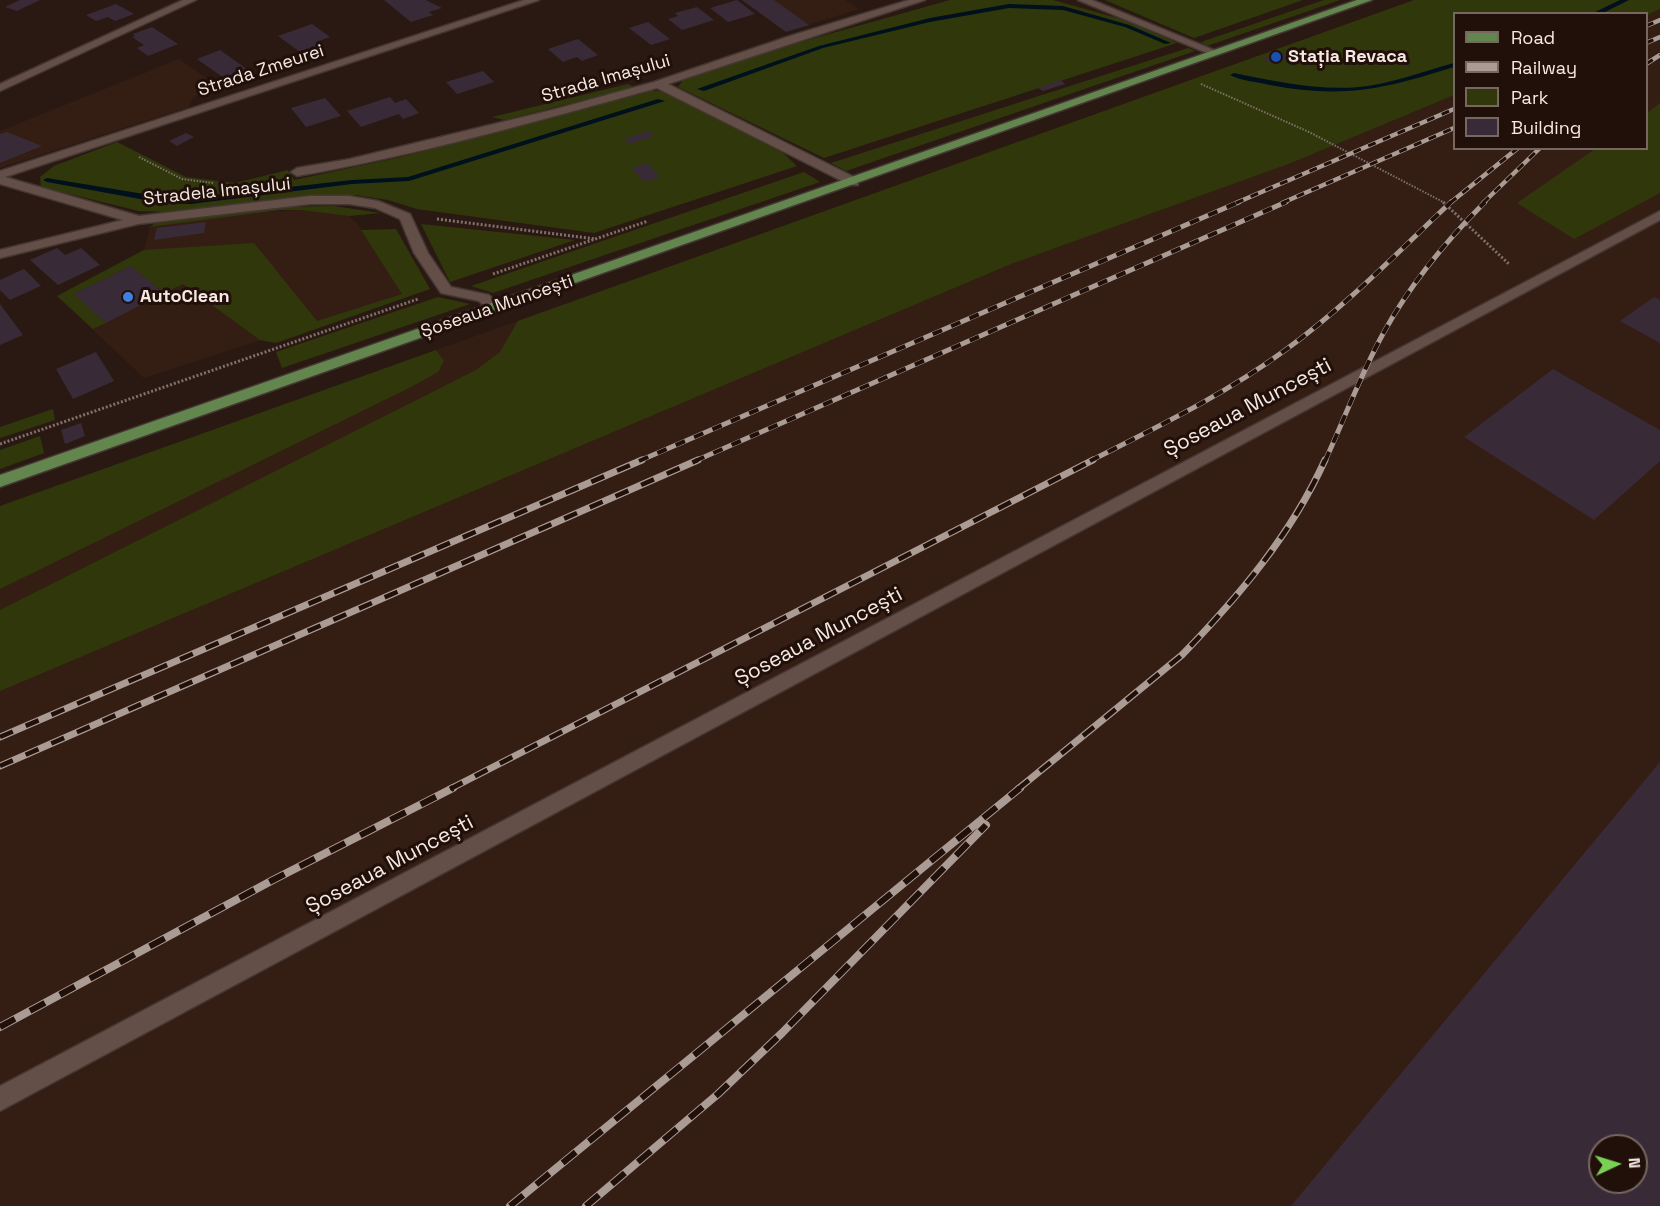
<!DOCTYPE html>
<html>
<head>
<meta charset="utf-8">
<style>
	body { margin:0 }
	#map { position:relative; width:1660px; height:1206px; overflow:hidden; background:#2a1912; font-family:"Space Grotesk",sans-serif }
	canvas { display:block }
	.legend { position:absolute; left:1453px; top:12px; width:195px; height:138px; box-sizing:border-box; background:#201009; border:2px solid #766761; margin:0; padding:8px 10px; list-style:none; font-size:18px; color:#f6e9e4 }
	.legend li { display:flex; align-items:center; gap:12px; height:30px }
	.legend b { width:30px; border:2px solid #766761 }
	.north { position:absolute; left:1588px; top:1134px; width:60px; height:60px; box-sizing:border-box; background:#201009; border:2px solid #766761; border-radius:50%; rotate:86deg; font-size:16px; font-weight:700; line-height:24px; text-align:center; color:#f6e9e4 }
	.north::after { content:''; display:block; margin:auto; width:21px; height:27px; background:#7ad156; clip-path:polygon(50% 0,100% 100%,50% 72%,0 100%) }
</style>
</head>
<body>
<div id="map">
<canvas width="1660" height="1206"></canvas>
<ul class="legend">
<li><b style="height:8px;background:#62864d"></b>Road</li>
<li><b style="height:8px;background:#aa9b95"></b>Railway</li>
<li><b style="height:16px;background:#30380b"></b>Park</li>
<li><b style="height:16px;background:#392a37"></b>Building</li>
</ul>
<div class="north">N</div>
</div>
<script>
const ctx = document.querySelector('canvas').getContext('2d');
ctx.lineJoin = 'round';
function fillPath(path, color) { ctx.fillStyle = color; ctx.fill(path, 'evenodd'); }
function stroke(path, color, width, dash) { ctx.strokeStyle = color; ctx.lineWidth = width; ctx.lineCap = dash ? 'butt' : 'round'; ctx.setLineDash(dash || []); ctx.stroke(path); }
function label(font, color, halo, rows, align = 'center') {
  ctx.font = font + ' "Space Grotesk",sans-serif'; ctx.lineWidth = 6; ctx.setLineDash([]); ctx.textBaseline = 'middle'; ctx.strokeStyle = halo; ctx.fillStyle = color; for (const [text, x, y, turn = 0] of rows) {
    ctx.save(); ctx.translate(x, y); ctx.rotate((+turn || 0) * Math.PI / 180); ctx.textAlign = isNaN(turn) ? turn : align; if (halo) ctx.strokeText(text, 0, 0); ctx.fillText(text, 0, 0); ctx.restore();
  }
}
fillPath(new Path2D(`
	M742 0H845L859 9 786 32Z
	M1414 0H1660V1206H0V506ZM1454 14H1646V148H1454ZM1600 1146H1636V1182H1600Z
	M179 59 218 86 193 98 189 107 0 168V131Z
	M300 210 349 216 357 223 403 294 144 378 57 296 144 250 150 227 250 213Z`), '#341d13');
fillPath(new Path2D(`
	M950 0H1053L1128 21 1177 43 824 158 678 87 683 80 783 47Z
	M1105 0H1303L1194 38Z
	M1324 0H1340L1207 46 1201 42Z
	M1414 0H1660V9L1647 15 1454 14V95L1291 163 1011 264 0 691V610L476 370 500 352 518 321Z
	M1188 48 1195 51 846 171 831 163Z
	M628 84 635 87 504 120 492 117Z
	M651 91H663L783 153 797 166 594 233 417 209 388 200 356 195 313 196 168 212 139 211 41 187 40 177 54 166 117 142 186 177 235 183 288 170 294 180 401 157Z
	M1660 103V193L1574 239 1517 203 1595 149 1646 148 1647 113Z
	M804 172 820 182 493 293 471 286Z
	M334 206 380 213 349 216 300 210H281L150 227 155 223 283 207Z
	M421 224 575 240 450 282Z
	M396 229 430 289 276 343 260 340 183 284 164 293 131 266 74 294 106 323 93 329 57 296 144 250 254 243 317 321 402 294 361 230Z
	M438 297 470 304 282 368 276 352Z
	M436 350 444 361 438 372 409 388 0 589V506Z
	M53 409 55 420 0 438V427Z
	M40 436 44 453 0 469V450Z`), '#30380b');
fillPath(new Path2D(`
	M1620 0H1629L1601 14H1591Z
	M1009 4 1063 6 1129 25 1171 43 1165 44 1125 27 1063 10 1009 8 930 22 823 48 704 91 697 89 819 46 930 18Z
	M1454 63V67C1384 89 1345 99 1270 85 1258 82 1241 81 1230 75L1234 73C1278 82 1323 92 1368 86 1398 81 1425 71 1454 63Z
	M658 99 665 101 409 181 352 184 191 204 162 203 47 182 43 180 47 178 162 197 191 198 352 180 408 177Z`), '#00101c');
fillPath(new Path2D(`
	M20 0H40L17 11 5 7Z
	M384 0H426L442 8 429 12 433 15 411 22Z
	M737 0 755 14 728 22 710 8Z
	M742 0H774L809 25 786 32Z
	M116 4 134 14 115 21 108 17 96 21 86 15Z
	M697 7 714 20 682 30 668 19 678 16 675 13Z
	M648 22 670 39 651 45 629 28Z
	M312 24 330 37 316 42 323 47 304 55 278 36Z
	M152 27 178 44 148 56 137 48 144 45 132 37 135 36 133 34Z
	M578 39 598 55 582 61 577 57 563 62 548 49Z
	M220 50 251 72 228 81 197 59Z
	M1281 52 1289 57 1271 63 1262 59Z
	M483 71 494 82 457 94 446 82Z
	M1061 80 1065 84 1043 91 1038 88Z
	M390 97 395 103 406 99 419 113 403 119 399 114 361 127 347 111Z
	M325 98 341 116 306 127 291 108Z
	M649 131 654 136 629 144 624 139Z
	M7 132 42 146 0 163V134Z
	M186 133 194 137 177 146 169 141Z
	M647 163 660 177 645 182 632 168Z
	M206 222 204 233 154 240 157 228Z
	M57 248 65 255 81 248 100 265 58 285 30 260Z
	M131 266 164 293 106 323 74 294Z
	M24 269 41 286 10 300 0 290V280Z
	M1654 297 1660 300V343L1620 321Z
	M0 304 23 335 0 345Z
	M96 352 114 381 73 399 56 369Z
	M1553 369 1660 430V461L1594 520 1464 437Z
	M81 423 85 436 65 444 61 430Z
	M1660 762V1206H1291ZM1600 1146H1636V1182H1600Z`), '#392a37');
const minor = new Path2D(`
	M183 0H196L0 91V84Z
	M524 0H539L5 177 139 216 310 196H349L378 201 410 214 428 253 451 287 489 295 501 308 499 311H489L479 301 441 293 414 253 400 219 375 208 349 204H310L138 224 0 258V250L123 220 0 184V171Z
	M909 0H925L668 84 858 179V185H850L657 88C538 121 418 155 297 176L291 172 297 168 350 159 556 109 654 82 790 36Z
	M1078 0H1092L1221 53 1212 55Z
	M1660 211V220L0 1111V1086Z`);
const major = new Path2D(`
	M1357 0H1372L0 487V475Z`);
stroke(minor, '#443633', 3);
stroke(major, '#443633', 3);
stroke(new Path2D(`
	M1201 84 1309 132 1445 203
	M139 157 182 179 213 183`), '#81716b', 2, [1.5, 1.5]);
stroke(new Path2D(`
	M1443 202 1510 265
	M437 219 596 239
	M493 274 648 221
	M0 444 418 299`), '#81716b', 3, [2, 2]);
fillPath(minor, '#634f47');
fillPath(major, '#62864d');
const railFar3 = new Path2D(`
	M1646 26 1660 20
	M1646 43 1660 37
	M1646 64 1660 55
	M1236 203 1454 109
	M1282 203 1454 128
	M1450 203 1518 148
	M1483 203 1540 148`);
const railFar2 = new Path2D(`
	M639 461 1239 202
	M695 461 1286 202
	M1090 461C1157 427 1224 395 1284 351 1345 307 1397 253 1451 202
	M1325 461C1345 418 1361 373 1384 332 1411 283 1446 241 1485 202`);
const railFar1 = new Path2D(`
	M0 737 642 460
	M0 766 698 460
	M450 789 1093 460
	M1018 789 1182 655C1239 596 1291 535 1325 460`);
const rail = new Path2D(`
	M0 1027 273 880 453 788
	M510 1206 1020 788
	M586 1206 718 1094 782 1033 986 825`);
stroke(railFar3, '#aa9b95', 4.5);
stroke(railFar2, '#aa9b95', 5);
stroke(railFar1, '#aa9b95', 7);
stroke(rail, '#aa9b95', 8);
stroke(railFar3, '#201009', 3, [8]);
stroke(railFar2, '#201009', 4, [10]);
stroke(railFar1, '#201009', 4.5, [14]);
stroke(rail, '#201009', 6, [17]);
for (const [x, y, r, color] of [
	[1276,57,6,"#1a4fb4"],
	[128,297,6,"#3f7fe0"]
]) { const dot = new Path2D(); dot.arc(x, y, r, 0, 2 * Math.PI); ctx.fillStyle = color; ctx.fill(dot); stroke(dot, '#201009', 2); }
label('bold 18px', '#f6e9e4', '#201009', [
	["Stația Revaca",1288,57],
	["AutoClean",140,297]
], 'left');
label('18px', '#f6e9e4', '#201009', [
	["Strada Zmeurei",261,71,-18],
	["Strada Imașului",606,79,-16],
	["Stradela Imașului",217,192,-6],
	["Șoseaua Muncești",497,307,-19]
]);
label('21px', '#f6e9e4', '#201009', [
	["Șoseaua Muncești",1248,408,-28],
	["Șoseaua Muncești",819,637,-28],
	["Șoseaua Muncești",390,865,-28]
]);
</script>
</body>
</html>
